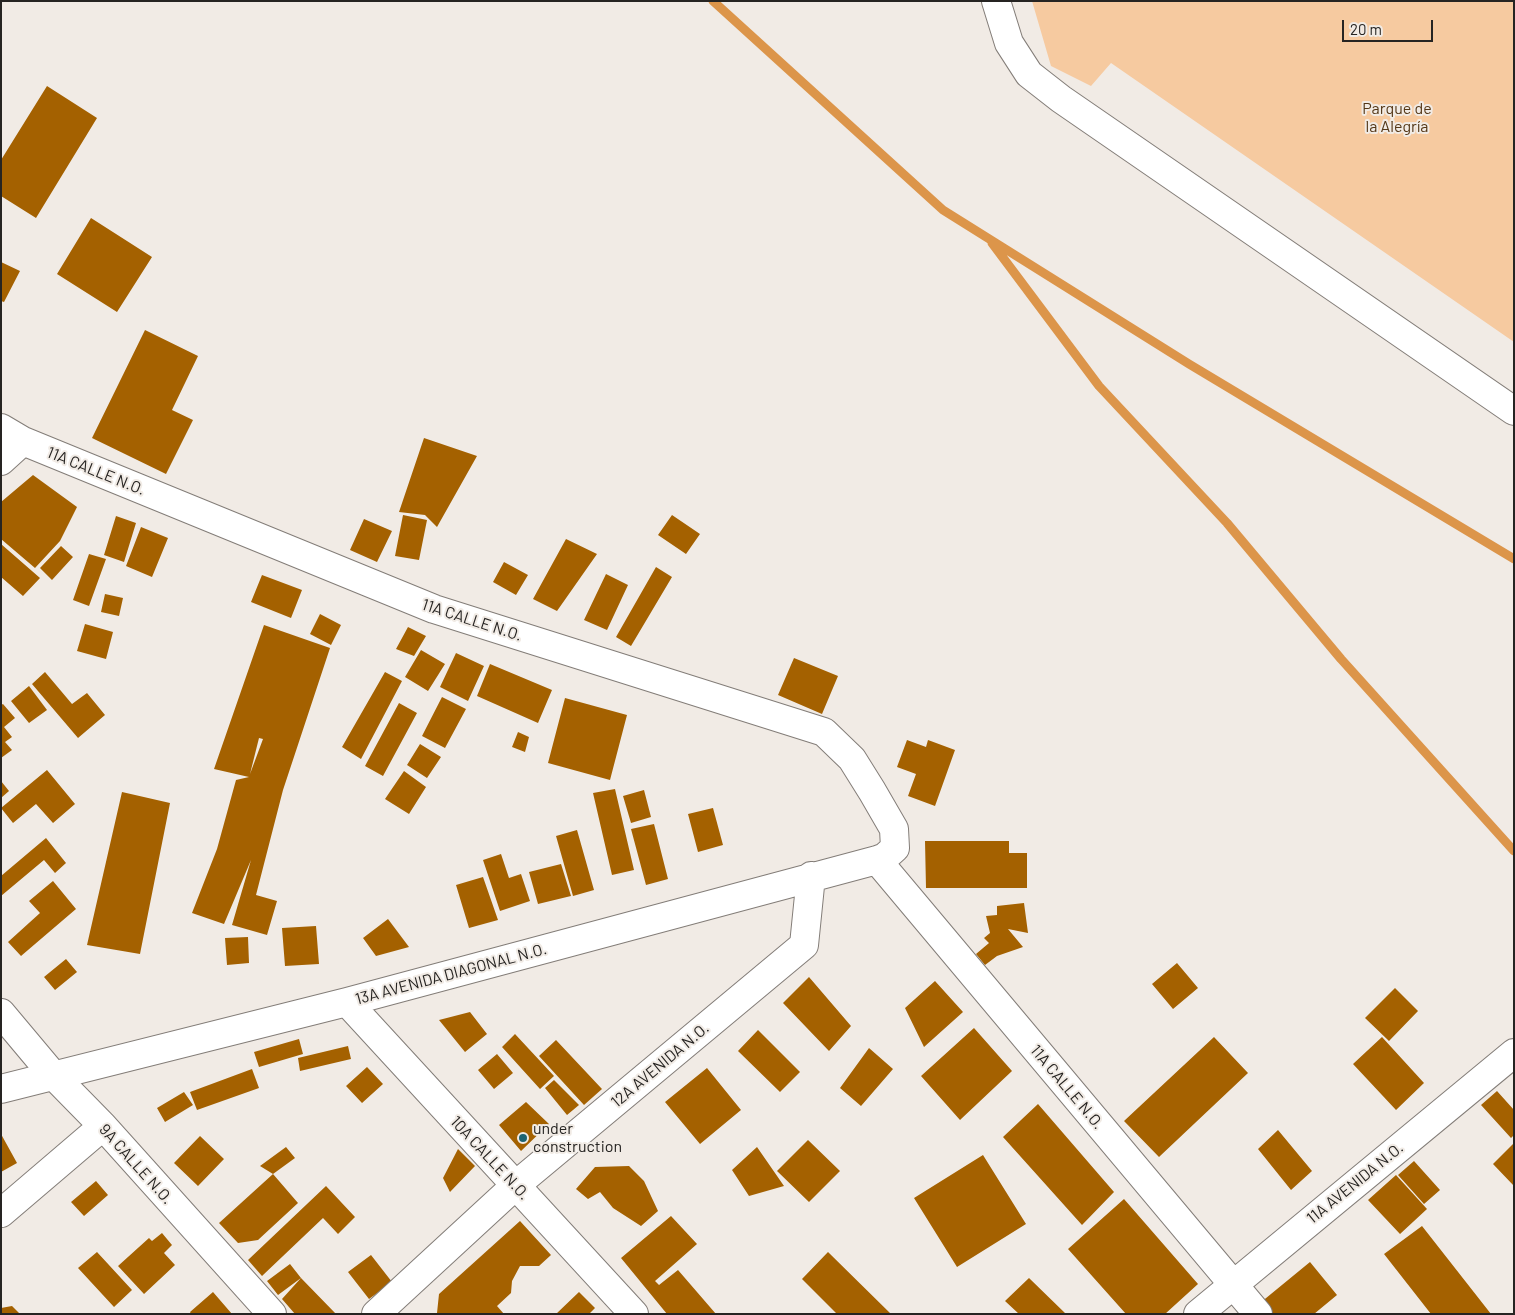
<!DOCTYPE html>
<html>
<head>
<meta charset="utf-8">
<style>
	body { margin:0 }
	#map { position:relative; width:1515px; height:1315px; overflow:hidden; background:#f1ebe5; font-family:Barlow,sans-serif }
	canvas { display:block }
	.frame { position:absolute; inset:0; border:2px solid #262422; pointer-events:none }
	.scale { position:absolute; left:1342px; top:20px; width:91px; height:22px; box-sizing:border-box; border:2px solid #262422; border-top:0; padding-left:6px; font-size:15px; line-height:18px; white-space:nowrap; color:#262422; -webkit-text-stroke:4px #f1ebe5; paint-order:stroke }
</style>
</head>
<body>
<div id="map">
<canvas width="1515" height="1315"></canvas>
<div class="frame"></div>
<div class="scale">20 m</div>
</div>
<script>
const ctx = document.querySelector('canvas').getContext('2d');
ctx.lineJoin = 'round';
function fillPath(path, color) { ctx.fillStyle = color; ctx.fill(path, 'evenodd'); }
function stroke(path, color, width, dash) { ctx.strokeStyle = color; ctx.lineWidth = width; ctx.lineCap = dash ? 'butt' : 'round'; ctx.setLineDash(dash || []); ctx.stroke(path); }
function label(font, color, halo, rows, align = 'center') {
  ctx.font = font + ' Barlow,sans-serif'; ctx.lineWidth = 4; ctx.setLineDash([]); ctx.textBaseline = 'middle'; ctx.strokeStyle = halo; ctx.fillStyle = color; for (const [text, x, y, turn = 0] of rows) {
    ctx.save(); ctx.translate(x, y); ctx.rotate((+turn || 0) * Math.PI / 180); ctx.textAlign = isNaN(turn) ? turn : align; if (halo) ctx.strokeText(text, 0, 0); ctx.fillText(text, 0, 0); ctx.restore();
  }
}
fillPath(new Path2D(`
	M1032 1H1514V342L1111 63 1091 86 1051 66Z`), '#f6caa0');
stroke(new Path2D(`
	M713 1 943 210 1189 364 1514 559
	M992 243 1099 386 1227 523 1341 659 1514 851`), '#dc954a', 9);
fillPath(new Path2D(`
	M47 86 97 118 36 218 1 196V160Z
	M91 218 152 257 117 312 57 274Z
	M1 262 20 271 4 302 1 301Z
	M145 330 198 356 172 410 193 420 166 474 92 438Z
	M424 438 477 456 437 527 425 515 399 512Z
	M33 475 77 507 60 541 35 568 1 539V502Z
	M403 515 427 520 419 560 395 556Z
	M672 515 700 534 686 554 658 535Z
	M116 516 136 523 124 562 104 555Z
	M364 519 392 531 377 562 350 550Z
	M141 527 168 538 152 577 126 566Z
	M566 539 597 554 557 611 533 599Z
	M1 544 40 578 23 596 1 577Z
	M61 546 73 557 52 580 40 568Z
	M89 554 106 559 89 606 73 600Z
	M504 562 528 575 516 595 493 582Z
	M656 567 672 577 631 646 616 637Z
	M606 574 628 585 607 630 584 620Z
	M262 575 302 590 291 618 251 602Z
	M105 594 123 598 119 616 101 612Z
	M320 614 341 625 331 645 310 634Z
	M85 624 113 632 106 659 77 651Z
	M264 625 330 648 283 790 256 895 277 901 267 935 232 925 251 860 224 924 192 913 217 849 236 780 249 777 214 769ZM259 738 263 739 250 774Z
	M408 627 426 636 414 656 396 649Z
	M421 650 445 664 428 691 405 677Z
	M456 653 484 666 468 701 440 687Z
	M794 658 838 676 822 714 778 695Z
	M490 664 552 690 538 723 477 696Z
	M45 672 72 704 87 693 105 715 78 738 32 684Z
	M385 672 402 681 361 759 342 747Z
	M29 686 47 710 29 723 11 701Z
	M442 697 466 709 445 748 422 736Z
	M565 698 627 715 610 780 548 763Z
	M399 703 417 713 383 776 365 766Z
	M3 704 15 718 4 727 12 737 5 742 12 750 1 758V705Z
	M518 732 529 737 525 752 512 747Z
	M907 740 926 747 928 740 955 750 935 806 908 796 916 774 897 767Z
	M420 744 441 757 427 778 407 765Z
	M47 770 75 804 53 823 36 804 13 823 1 808Z
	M404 771 426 787 409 814 385 799Z
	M1 781 9 791 1 798Z
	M615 789 634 870 612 875 593 793Z
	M644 790 651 817 631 823 623 796Z
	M122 792 170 803 140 954 87 945Z
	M713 808 723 845 698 852 688 814Z
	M654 824 668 879 646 885 631 829Z
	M577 830 594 890 573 896 556 836Z
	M46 838 66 863 55 873 44 860 1 896V876Z
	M925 841H1009V853H1027V888H926Z
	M501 854 509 878 521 874 530 901 500 911 483 860Z
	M561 864 571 896 538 904 529 872Z
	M483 877 498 920 469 928 456 885Z
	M53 881 76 909 21 956 8 942 40 913 29 901Z
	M1024 903 1028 933 1008 929 1023 947 997 956 985 965 976 954 989 943 984 938 990 933 986 916 997 915V906Z
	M388 919 409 947 376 956 363 938Z
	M316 926 319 964 285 966 282 928Z
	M248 937 249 963 227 965 225 938Z
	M66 959 77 972 55 990 44 977Z
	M1177 963 1198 988 1173 1009 1152 984Z
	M809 977 851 1026 829 1051 783 1003Z
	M935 981 963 1012 924 1047 905 1008Z
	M1395 988 1418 1011 1389 1041 1365 1018Z
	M470 1012 487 1034 465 1052 439 1020Z
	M974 1028 1012 1071 960 1120 921 1076Z
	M758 1030 800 1072 780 1092 738 1051Z
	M515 1034 554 1076 540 1089 502 1047Z
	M1214 1037 1248 1073 1159 1157 1124 1121Z
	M1382 1037 1424 1083 1396 1110 1353 1064Z
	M299 1039 303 1054 259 1067 254 1052Z
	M556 1040 602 1089 584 1105 539 1056Z
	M348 1046 351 1059 300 1071 298 1058Z
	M869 1048 893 1069 861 1106 840 1088Z
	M497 1054 513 1073 494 1089 478 1070Z
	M367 1067 383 1084 362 1103 346 1086Z
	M707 1068 741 1110 700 1144 665 1102Z
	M252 1069 259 1088 197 1110 190 1092Z
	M554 1080 579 1105 567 1115 545 1088Z
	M1497 1091 1514 1110V1135L1511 1138 1481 1105Z
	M184 1092 193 1105 165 1122 157 1108Z
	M526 1102 549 1124 521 1151 499 1125Z
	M1038 1104 1114 1192 1082 1225 1003 1137Z
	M1278 1130 1312 1171 1291 1190 1258 1149Z
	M1 1134 17 1163 1 1172Z
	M200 1136 224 1159 198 1186 174 1163Z
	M808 1140 840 1171 809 1202 777 1171Z
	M1514 1143V1186L1493 1164Z
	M286 1147 295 1158 273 1174 260 1166Z
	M757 1147 784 1186 749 1196 732 1170Z
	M458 1149 475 1166 450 1192 443 1178Z
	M983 1155 1026 1224 957 1267 914 1198Z
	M1414 1161 1440 1190 1424 1204 1398 1175Z
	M629 1166 644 1181 658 1211 641 1226 613 1208 600 1192 588 1199 576 1189 595 1167Z
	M273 1174 298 1203 258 1240 238 1243 219 1223Z
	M1396 1175 1427 1209 1400 1234 1368 1200Z
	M96 1181 108 1195 84 1216 71 1202Z
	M326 1186 355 1217 338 1234 323 1218 262 1276 248 1260Z
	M1124 1199 1198 1284 1165 1314H1126L1068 1249Z
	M671 1216 697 1244 655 1281 659 1285 678 1270 716 1314H667L621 1258Z
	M520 1221 551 1255 539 1266H520L512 1281 511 1293 497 1306 504 1314 437 1313 439 1294Z
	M1422 1226 1491 1314H1431L1384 1254Z
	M162 1233 172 1245 164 1253 175 1265 144 1294 118 1266 149 1238 152 1241Z
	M97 1252 132 1290 114 1307 78 1268Z
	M828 1252 891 1314H837L802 1279Z
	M371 1255 392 1282 369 1299 348 1272Z
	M1310 1262 1337 1295 1314 1314H1269L1260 1303Z
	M290 1264 301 1278 278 1295 267 1281Z
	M301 1278 336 1314H295L282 1299Z
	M1029 1278 1066 1314H1019L1005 1301Z
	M213 1292 232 1314H191L190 1312Z
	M579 1292 595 1308 589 1314H556Z
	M12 1306 20 1314H1V1308Z`), '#a46100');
const minor = new Path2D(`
	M996 1 1009 43 1029 74 1061 99 1514 411
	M1 428 23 441 434 609 824 732 852 759 872 791 894 829 895 848 885 857 877 860 347 1002 1 1089
	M1 461 23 441
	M877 860 1258 1314
	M347 1002 634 1314
	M1 1013 53 1075 103 1126 272 1314
	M1 1213 103 1126
	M376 1314 516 1185 804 945 811 876
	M1198 1314 1514 1053`);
stroke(minor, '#837d78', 30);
stroke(minor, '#fff', 28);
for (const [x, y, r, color] of [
	[523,1138,5,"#1c6372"]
]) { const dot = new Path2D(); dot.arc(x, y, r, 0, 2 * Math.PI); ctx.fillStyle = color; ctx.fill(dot); stroke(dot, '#f1ebe5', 2); }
label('16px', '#543717', '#f1ebe5', [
	["Parque de",1397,109],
	["la Alegría",1397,127]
]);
label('16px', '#262422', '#f1ebe5', [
	["11A CALLE N.O.",96,471,22],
	["11A CALLE N.O.",472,620,18],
	["13A AVENIDA DIAGONAL N.O.",451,974,-15],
	["12A AVENIDA N.O.",660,1065,-40],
	["11A CALLE N.O.",1067,1087,50],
	["10A CALLE N.O.",490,1158,47],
	["9A CALLE N.O.",136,1164,48],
	["11A AVENIDA N.O.",1355,1183,-39]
]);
label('16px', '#262422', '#f1ebe5', [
	["under",533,1129],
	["construction",533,1147]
], 'left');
</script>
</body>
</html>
